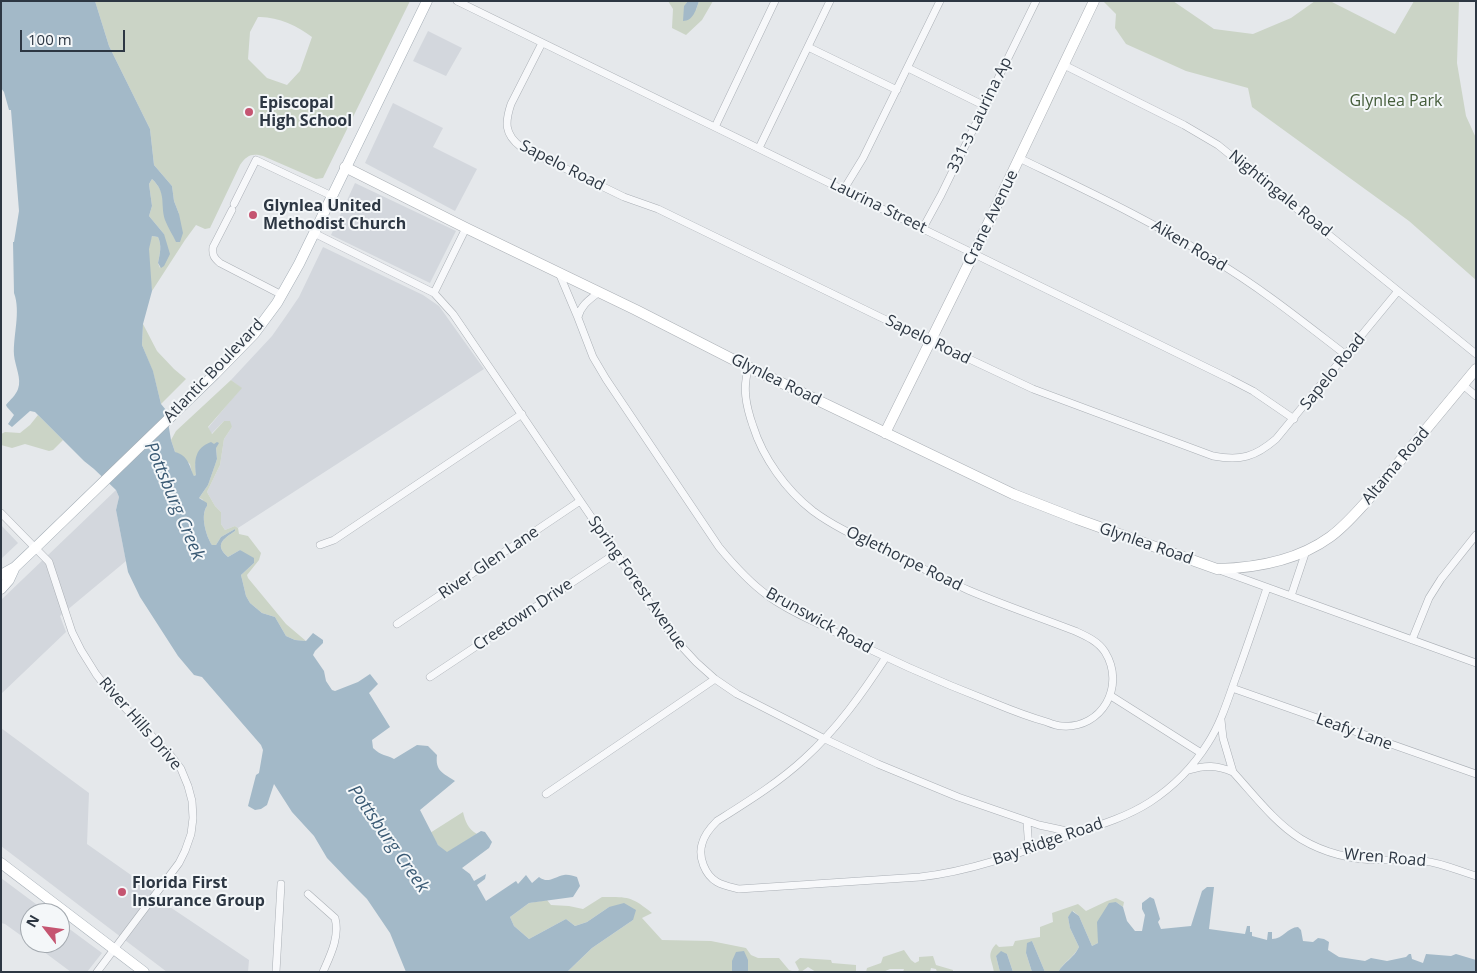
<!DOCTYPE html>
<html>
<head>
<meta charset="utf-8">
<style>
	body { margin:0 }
	#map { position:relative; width:1477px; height:973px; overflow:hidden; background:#e5e8eb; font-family:"Open Sans",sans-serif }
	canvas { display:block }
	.frame { position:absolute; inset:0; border:2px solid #2d3743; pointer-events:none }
	.north { position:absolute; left:20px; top:903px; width:50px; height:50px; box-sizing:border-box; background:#f4f7f9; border:1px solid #a4aab0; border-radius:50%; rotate:300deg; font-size:14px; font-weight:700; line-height:20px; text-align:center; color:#2d3743 }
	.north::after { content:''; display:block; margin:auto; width:18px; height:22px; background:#c55571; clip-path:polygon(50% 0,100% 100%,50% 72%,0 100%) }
	.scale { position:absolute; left:20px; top:30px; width:105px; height:22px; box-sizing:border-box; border:2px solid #2d3743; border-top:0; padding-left:6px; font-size:15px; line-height:18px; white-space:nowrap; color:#2d3743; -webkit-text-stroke:4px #f4f7f9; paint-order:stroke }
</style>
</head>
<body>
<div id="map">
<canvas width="1477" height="973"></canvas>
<div class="frame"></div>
<div class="north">N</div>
<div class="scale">100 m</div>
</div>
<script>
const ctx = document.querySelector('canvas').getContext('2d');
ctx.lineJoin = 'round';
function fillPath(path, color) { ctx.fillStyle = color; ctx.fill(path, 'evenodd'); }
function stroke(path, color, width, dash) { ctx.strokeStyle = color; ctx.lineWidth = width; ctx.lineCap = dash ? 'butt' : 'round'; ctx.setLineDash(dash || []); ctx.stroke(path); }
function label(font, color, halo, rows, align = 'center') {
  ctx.font = font + ' "Open Sans",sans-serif'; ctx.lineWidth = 4; ctx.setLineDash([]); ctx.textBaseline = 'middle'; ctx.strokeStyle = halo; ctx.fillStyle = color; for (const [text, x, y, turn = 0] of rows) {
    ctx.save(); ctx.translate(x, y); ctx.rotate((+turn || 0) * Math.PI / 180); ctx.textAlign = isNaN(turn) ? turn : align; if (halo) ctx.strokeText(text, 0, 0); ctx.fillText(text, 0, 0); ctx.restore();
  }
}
fillPath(new Path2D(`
	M428 31 462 48 446 76 413 61Z
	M393 103 443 128 433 147 477 169 455 211 365 163Z
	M355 183 456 231 430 283 331 235Z
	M323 247 423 295 439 306 484 369 238 528 235 526 225 530 221 524V512L215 506 207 492 220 465 224 439 232 427 224 421 211 434 208 428 241 388 231 380 272 336 286 316 299 297Z
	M116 490 119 497 116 510 126 561 60 616 66 632 1 694V600Z
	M1 525 18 543 1 559Z
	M1 728 89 793 87 844 148 887 158 899 249 960 248 972H167L1 846Z
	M1 878 48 913H30V942L5 924 1 923Z
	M60 922 102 953 87 972H71L32 943H60Z`), '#d3d7dd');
fillPath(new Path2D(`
	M95 1H410L323 178 316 179 263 156C252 153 247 155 240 165L210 228 205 229 196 225 185 240 152 291C150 274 145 252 152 236L158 237C162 246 160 253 158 263L160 268 164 234 149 216 152 206 149 184 152 179C159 186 163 192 163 201L179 214 174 201 172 186 154 165 150 129 109 46ZM258 17C276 16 298 26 312 37L300 71 287 85 267 78 248 59 250 32Z
	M668 1H688L684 7 696 10 699 1H713L702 20 686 35 672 28 673 9Z
	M1103 1H1173L1214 29 1253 34 1291 18 1315 1H1330L1395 34 1414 1H1459L1457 63 1466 116 1476 138V280L1409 221 1252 107 1248 88 1186 71 1126 44 1115 28 1116 14Z
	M143 324 157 351 174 369 186 379 161 404 153 372 142 345Z
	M231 380 242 388 208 427 212 434 224 421H230L232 427 224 439 220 465 207 492 215 506 221 512V524L225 530 235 526 238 528 239 534 248 536 261 553 259 560 247 575 248 578 286 624 306 641 295 640 286 636 275 617 262 613 250 603 246 596 241 575 254 563 240 550 228 557C214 545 223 539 235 531V529L221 537 216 545H212C206 536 200 515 207 506L202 499 199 498 208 485 217 459 216 448 195 464 196 475 194 476 192 474 190 464 175 452 171 440 176 431Z
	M38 415 63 440 53 450 49 451 25 444 12 448 1 445V434L5 432 20 433 30 425Z
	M463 812C465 821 468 829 477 834L447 853 438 845 430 833Z
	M602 897C628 897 631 896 652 913L642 918 662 940 711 941 746 948 751 955 758 958H779L789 970 795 972H748V960L732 961V972H567L592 948 633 920 609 907 587 922 575 926 566 919 529 939 514 926 510 917 529 903 547 900 551 905 569 906 583 909Z
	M1116 898 1124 902 1123 907 1116 902 1098 943 1092 946 1079 916 1073 911 1068 917 1070 928 1079 947C1074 957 1064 962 1058 972H1045L1032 941 1026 953 1032 972H1013L1007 954 996 956 1000 972H994C992 959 986 955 996 944L999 947 1013 946 1015 941 1040 937V927L1053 922 1052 913 1078 904 1086 911 1107 901Z
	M904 950 911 960 915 963 919 961V957L933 956 936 965 953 970V972H937L936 969 931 968 930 972H903L904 969H890L883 972H866L867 968 881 963 883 957Z
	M800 958 831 960 832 963 856 965V972H816L808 967 801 972H797L799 970 795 962Z`), '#cbd4c6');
fillPath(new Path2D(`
	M1 1H95L109 46 150 129 154 165 172 186 174 201 179 214 183 233 180 242H176C173 235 168 228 165 220 160 204 167 193 152 179L149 184 152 206 149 216 164 234 170 254 164 266 161 268 158 263C160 253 162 246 158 237L152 236 149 249 152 291 143 324 142 345 153 371 161 404 166 410 171 440 175 452C189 456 189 466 194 476L196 475C194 460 195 448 211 442L214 444 217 442 219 443 216 448 217 459 215 465 208 485 199 498 207 503V506C200 515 206 536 212 545H216L221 537 235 529V531C223 539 214 545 228 557L240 550 254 558V563L241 575 246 596 250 603 262 613 275 617 286 636 295 640 306 641 313 633 323 640V643L315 651 313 655 324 671 326 681 332 690 335 691 358 682 370 674 378 684 369 693 390 727 372 740 373 748C382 757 386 754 394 759L417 745 428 746 437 755C435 771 443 773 455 781L420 810 438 845 447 852 481 831 485 832 492 842 489 848 462 868 470 874 474 881 486 874 485 879 477 885 486 901 516 881 518 884 526 875 532 883 539 877C548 884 554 877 564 875 568 874 573 876 577 877L580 886 573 897 529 903 510 917 514 926 529 939 566 919 575 926 587 922 609 907 624 903 636 910 633 920 592 948 567 972H406L390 933 367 899 349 881 327 858 314 836 292 812 274 784 267 805 261 809 255 810 248 806 256 775 259 773 263 750 261 745 202 677 194 675 178 656 140 597 128 572 116 510 119 497 116 490 94 469 84 461 35 412 30 411 12 427 8 424 14 415 7 407 6 405C10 400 16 395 18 389 22 379 15 366 14 355 13 335 21 312 14 293L13 242H14L19 211 11 110H9L4 92 1 88Z
	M688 1H699C696 10 693 21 683 21L684 6Z
	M1207 887H1214L1209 929 1245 934 1247 926H1250V932H1252V936L1267 940 1268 932H1272V939C1283 939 1288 927 1298 927L1301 930 1303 941 1313 942 1318 938 1324 939 1329 942 1328 950 1339 957 1365 961 1371 958 1387 961 1406 957 1409 954H1411L1412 959 1423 963 1426 954 1451 956 1456 954 1476 960V972H1058C1064 962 1074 958 1079 947L1070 928 1068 917 1072 911 1079 916 1092 946 1098 943 1097 922 1109 903 1116 902 1123 907 1127 921 1135 931H1142L1145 915 1142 909V903L1150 897 1154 899 1160 919 1158 922 1161 929 1191 926 1202 891Z
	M1032 941 1045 972H1032L1026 953 1027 943Z
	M744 951 748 960V972H732V961L736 952Z
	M1001 951 1007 954 1013 972H1000L996 956Z`), '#a3b9c8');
const street = new Path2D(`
	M457 1 1230 379 1253 391 1294 419
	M542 43 511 104C505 122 504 134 521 147L624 197 658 209 880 317 1033 389 1213 456C1241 461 1255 457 1276 439L1398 291
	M808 47 897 90
	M1064 65 1184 125 1218 145 1476 354
	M908 68 985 106
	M715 127 775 1
	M759 148 830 1
	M1019 158C1085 190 1152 221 1214 260 1261 288 1303 322 1346 355
	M844 189 863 158 940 1
	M234 204 256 160 332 196
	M232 210 213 247C212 255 214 258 220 263L282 295
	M923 228 941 195 1036 1
	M314 233 434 293 453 314 673 637 696 662 715 679 737 694 825 739 878 764 958 797 1039 825 1076 833
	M559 273 578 318 593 357 606 379 719 547C733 564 749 582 767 595 785 609 807 618 827 628 881 656 937 681 994 703 1011 710 1029 717 1047 722 1052 724 1057 726 1062 726 1102 729 1126 686 1105 652 1098 641 1086 636 1075 631 1039 617 1003 605 968 590 941 578 914 564 887 551 862 539 836 528 813 511 786 490 763 458 753 426 746 406 742 387 749 367
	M434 293 466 228
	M578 317C581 305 589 300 599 292
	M1463 385 1476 396
	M1 513 49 562 72 632 81 650 96 674 109 691 171 756 181 769 188 786 192 801 193 818 191 834 185 851 179 863 97 972
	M320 545 334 540 522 414
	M1222 571 1476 663
	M1291 596 1306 551
	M397 624 580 501
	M1412 640 1429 598 1441 579 1476 535
	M886 657C862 694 837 729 804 759 778 783 747 802 717 821 711 827 704 835 702 844 698 857 705 875 717 882 724 886 731 887 739 889L920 877C972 871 1020 853 1069 835 1097 826 1125 818 1150 802 1173 787 1193 767 1208 743 1221 723 1228 699 1236 677 1247 647 1257 617 1267 588
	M430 677 615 554
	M1232 688 1476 774
	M1111 696 1201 753
	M1221 720 1223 738 1233 772
	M1189 770C1205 765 1217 765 1233 772 1254 795 1275 823 1301 839 1326 854 1354 860 1382 860 1396 860 1410 859 1424 861 1442 863 1459 871 1476 876
	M546 794 715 679
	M1027 822 1029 850
	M308 894 335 918C340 937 330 956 323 972
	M276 972 281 884`);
const secondary = new Path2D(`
	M345 167 466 228 636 310 736 361 1013 494 1077 519 1217 569C1257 568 1297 561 1330 537 1344 527 1355 514 1366 502L1476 369
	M885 433 974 253 1094 1`);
const primary = new Path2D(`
	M1 575 15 567 35 548 215 374 254 334 277 303 299 264 427 1
	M1 589 9 580 15 567
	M1 863 144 972`);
stroke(street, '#aaafb5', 8);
stroke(secondary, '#aaafb5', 11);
stroke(primary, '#a5aeb6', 11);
stroke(street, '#f7f8fa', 7);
stroke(secondary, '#fff', 10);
stroke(primary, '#fff', 10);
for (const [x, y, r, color] of [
	[249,112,5,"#c55571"],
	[253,215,5,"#c55571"],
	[122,892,5,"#c55571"]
]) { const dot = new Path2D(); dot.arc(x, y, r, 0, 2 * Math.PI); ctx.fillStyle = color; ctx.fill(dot); stroke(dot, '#f4f7f9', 2); }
label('16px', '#455d3b', '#f4f7f9', [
	["Glynlea Park",1396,101]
]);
label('bold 16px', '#2d3743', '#f4f7f9', [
	["Episcopal",259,103],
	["High School",259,121],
	["Glynlea United",263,206],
	["Methodist Church",263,224],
	["Florida First",132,883],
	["Insurance Group",132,901]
], 'left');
label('16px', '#2d3743', '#f4f7f9', [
	["331-3 Laurina Ap",980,115,-64],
	["Sapelo Road",562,166,27],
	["Nightingale Road",1280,194,39],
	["Laurina Street",878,206,26],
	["Crane Avenue",991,218,-64],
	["Aiken Road",1189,246,31],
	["Sapelo Road",928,340,26],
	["Atlantic Boulevard",214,371,-46],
	["Sapelo Road",1333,372,-51],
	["Glynlea Road",776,380,26],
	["Altama Road",1396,466,-50],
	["Glynlea Road",1146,544,19],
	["Oglethorpe Road",904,559,26],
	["River Glen Lane",489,563,-34],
	["Spring Forest Avenue",637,583,55],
	["Creetown Drive",523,615,-34],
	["Brunswick Road",819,621,29],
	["River Hills Drive",140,724,49],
	["Leafy Lane",1354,732,20],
	["Bay Ridge Road",1048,842,-19],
	["Wren Road",1385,858,5]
]);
label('italic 18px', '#3a5a74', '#f4f7f9', [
	["Pottsburg Creek",174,501,67],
	["Pottsburg Creek",388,839,55]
]);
</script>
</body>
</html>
